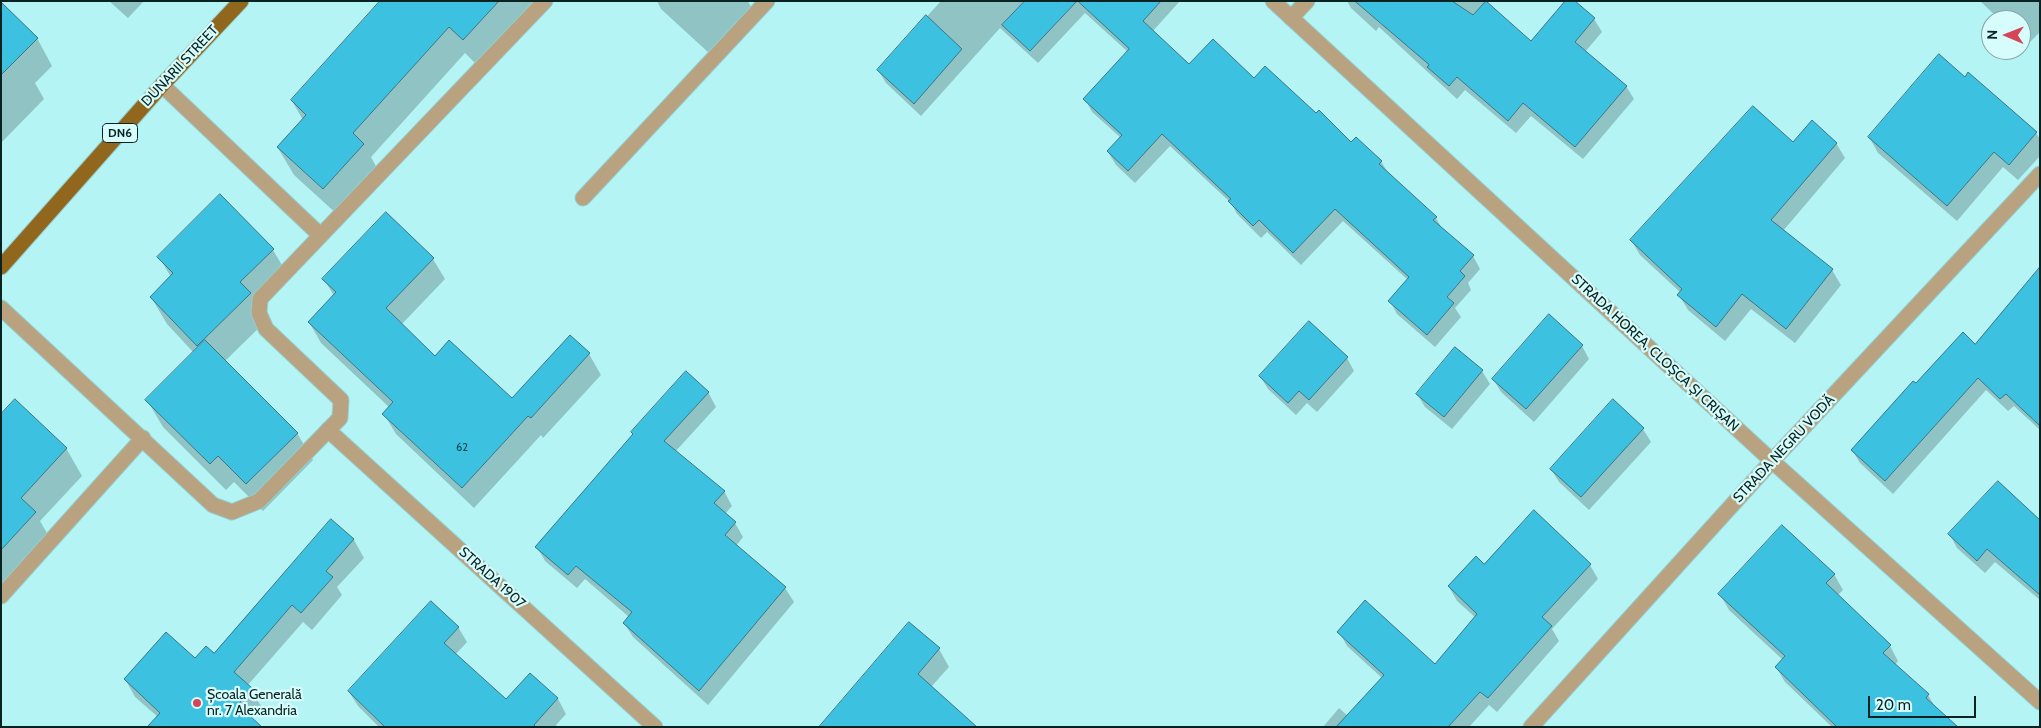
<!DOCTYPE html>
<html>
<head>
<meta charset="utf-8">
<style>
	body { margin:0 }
	#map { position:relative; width:2041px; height:728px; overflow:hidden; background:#b4f4f5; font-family:Cabin,sans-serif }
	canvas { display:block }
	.frame { position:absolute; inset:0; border:2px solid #092323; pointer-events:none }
	.north { position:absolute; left:1981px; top:10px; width:50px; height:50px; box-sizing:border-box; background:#d7fcfc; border:1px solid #85a5a5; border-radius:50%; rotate:271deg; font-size:14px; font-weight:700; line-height:20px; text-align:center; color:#092323 }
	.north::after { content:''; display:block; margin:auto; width:18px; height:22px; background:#d64557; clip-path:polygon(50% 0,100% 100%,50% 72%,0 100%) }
	.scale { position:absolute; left:1868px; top:696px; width:108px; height:22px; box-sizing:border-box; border:2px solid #092323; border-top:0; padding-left:6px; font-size:15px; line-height:18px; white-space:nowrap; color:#092323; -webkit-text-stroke:4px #d7fcfc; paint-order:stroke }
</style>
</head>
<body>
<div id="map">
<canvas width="2041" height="728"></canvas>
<div class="frame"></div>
<div class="north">N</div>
<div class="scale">20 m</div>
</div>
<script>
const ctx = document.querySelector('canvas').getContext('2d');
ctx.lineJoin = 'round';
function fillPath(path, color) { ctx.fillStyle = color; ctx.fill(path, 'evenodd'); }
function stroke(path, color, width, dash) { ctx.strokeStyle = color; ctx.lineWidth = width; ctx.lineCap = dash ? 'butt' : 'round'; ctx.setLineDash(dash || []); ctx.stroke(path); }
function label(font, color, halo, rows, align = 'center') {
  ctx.font = font + ' Cabin,sans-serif'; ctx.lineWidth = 4.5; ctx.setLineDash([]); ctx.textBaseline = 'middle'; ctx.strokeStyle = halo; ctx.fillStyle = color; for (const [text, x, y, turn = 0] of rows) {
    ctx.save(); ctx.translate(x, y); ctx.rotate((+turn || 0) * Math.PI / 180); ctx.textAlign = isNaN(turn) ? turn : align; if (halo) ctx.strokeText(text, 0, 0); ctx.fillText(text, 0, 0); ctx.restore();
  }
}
fillPath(new Path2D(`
	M109 1H144L128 18Z
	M382 1H539L479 67 465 53 371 157 379 172 339 216 294 175 278 148 303 120 292 101Z
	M657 1H748L751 7 709 53 661 9Z
	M941 1H1180L1152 32 1189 66 1254 79 1316 115 1351 144 1381 161 1389 175 1436 218 1443 230 1473 256 1480 269 1468 283 1471 290 1455 308 1461 317 1435 347 1397 314 1390 301 1408 280 1343 221 1301 265 1267 232 1261 238 1237 214 1231 203 1170 146 1135 183 1116 165 1108 152 1121 138 1092 112 1085 99 1128 52 1085 13 1038 63 1000 28 921 116 886 83 878 70Z
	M1347 1H1484L1531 43 1573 1 1594 19 1602 32 1585 52 1626 86 1634 99 1583 159 1531 116 1516 133 1465 90 1457 99 1379 27 1376 31 1351 8Z
	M1980 1H2040V32L2027 45 2021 39V20H2000Z
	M1 4 37 38 52 66 35 83 44 99 1 143Z
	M1968 74 2036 133 2040 139V156L2018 180 2003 167 1957 221 1878 153 1869 137 1965 79Z
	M1836 143 1845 158 1783 231 1832 270 1841 285 1795 343 1751 309 1725 341 1688 310 1679 295 1681 293 1640 255 1631 240 1793 144Z
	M220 196 273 250 289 277 258 307 266 321 225 361 297 433 313 460 263 511 234 482 226 490 163 427 147 400 194 353 167 324 151 297 171 277 159 257Z
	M433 259 445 279 401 325 435 358 512 400 589 354 601 375 543 438 541 435 474 508 396 434 384 414 390 408 321 343 309 322 334 296 324 279Z
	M1975 345 2040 387V430L2014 406 2008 411 1986 390 1893 494 1860 463 1852 450 1916 385Z
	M1582 346 1589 359 1534 422 1501 392 1493 379Z
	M1347 358 1354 371 1317 412 1307 403 1296 415 1268 389 1260 376Z
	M1482 371 1490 384 1452 429 1425 407 1417 394Z
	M708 392 716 407 675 452 724 491 732 506 725 514 735 523 743 537 736 546 785 588 794 602 708 705 633 637 624 623 629 617 585 579 577 588 545 561 537 547Z
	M1613 401 1643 429 1651 442 1589 510 1559 482 1551 469Z
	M1 416 66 448 82 476 40 521 51 540 1 594Z
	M1534 512 1590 565 1598 579 1552 629 1559 641 1497 712 1489 705 1469 727H1323L1339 708 1348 716 1382 678 1347 646 1339 632 1435 666 1476 618 1457 601 1449 587 1484 565Z
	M332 521 354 540 364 558 337 587 342 595 312 630 303 622 247 686 262 707 251 719 158 717 135 697 125 679 214 655Z
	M2040 522V600L1995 562 1985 573 1957 548 1950 535Z
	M1834 574 1843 590 1838 595 1890 646 1898 661 1895 665 1928 695 1937 710 1840 722 1836 727H1832L1785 682 1776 667 1783 660 1729 610 1720 594Z
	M909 624 939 649 949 667 931 687 821 727Z
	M458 627 467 642 456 654 507 701 530 675 558 699 566 714 556 725 557 727H379L358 706 349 692Z`), '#0003');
const building = new Path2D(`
	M380 1H499L463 40 449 27 353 133 364 144 323 189 277 147 306 115 291 100Z
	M1025 1H1077L1030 51 1002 25Z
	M1078 1H1161L1143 21 1189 64 1213 39 1254 78 1265 66 1316 113 1319 110 1351 142 1356 137 1382 161 1379 164 1437 217 1433 220 1474 255 1460 271 1465 276 1447 297 1454 303 1427 335 1388 301 1409 277 1335 209 1293 253 1259 220 1253 226 1228 201 1231 199 1162 134 1128 171 1107 151 1122 135 1083 99 1129 49Z
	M1355 1H1452L1473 15 1486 1 1531 41 1565 1H1575L1595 18 1575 42 1627 86 1575 147 1523 103 1508 121 1457 77 1449 86 1427 67 1429 65Z
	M1 2 38 38 1 75Z
	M926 15 962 49 914 104 877 70Z
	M1939 54 1965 77 1968 72 2037 132 2009 165 1994 152 1947 206 1868 137Z
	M1753 106 1793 142 1812 120 1837 143 1771 220 1833 269 1786 329 1742 294 1716 327 1677 295 1682 289 1630 240Z
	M220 194 274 249 240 282 251 293 197 346 150 297 173 273 157 257Z
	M386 212 434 258 386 308 435 356 449 340 512 398 570 335 590 353 531 418 528 416 462 488 382 414 393 402 308 322 336 292 322 279Z
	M2040 267V426L2006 394 2000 399 1978 378 1885 481 1851 450 1913 381 1916 383 1963 332 1975 344Z
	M1549 314 1583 345 1526 409 1492 379Z
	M1309 321 1348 357 1309 400 1299 391 1288 403 1259 376Z
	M205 340 298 433 246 484 218 456 210 464 145 400Z
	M1455 347 1483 370 1444 417 1416 394Z
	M686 371 709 392 664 441 725 491 714 503 736 522 725 535 786 587 699 691 623 623 632 612 576 566 568 575 535 547 633 434 631 432Z
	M15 399 67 448 21 498 36 512 1 550V414Z
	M1613 399 1644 428 1581 497 1550 469Z
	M1998 481 2040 520V595L1987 549 1977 561 1948 534Z
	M1534 510 1591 564 1542 617 1552 626 1488 698 1480 692 1448 727H1336L1384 675 1337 632 1365 600 1435 664 1477 614 1448 586 1476 556 1484 564Z
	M331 519 354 539 326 571 333 577 301 613 292 605 234 672 252 688 238 705 262 727H147L160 713 124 679 166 632 195 658 206 646 214 653Z
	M1782 525 1835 574 1826 583 1891 645 1883 653 1929 694 1926 698 1958 727H1837L1775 667 1785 656 1718 594Z
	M431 601 459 627 444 643 506 699 530 673 558 698 534 725 536 727H385L348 691Z
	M909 622 940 648 918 674 977 727H819Z`);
fillPath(building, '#3cc1e1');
stroke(building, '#3d7584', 1);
const lane = new Path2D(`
	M162 85 320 235
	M583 198 767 1
	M1 308 213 505 232 512 259 501 340 418 341 400 266 329 259 313 260 299 545 1
	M1 596 143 438`);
const street = new Path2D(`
	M1273 1 1772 461 2040 702
	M1291 18 1307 1
	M328 430 655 727
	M1531 727 1772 461 2040 174`);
const primary = new Path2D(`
	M1 267 162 85 241 1`);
stroke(lane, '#95cecf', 17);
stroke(street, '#95cecf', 17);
stroke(primary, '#95cecf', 17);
stroke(lane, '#b9a280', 15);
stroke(street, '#b9a280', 15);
stroke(primary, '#90671d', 15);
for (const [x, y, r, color] of [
	[197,703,5,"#d64557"]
]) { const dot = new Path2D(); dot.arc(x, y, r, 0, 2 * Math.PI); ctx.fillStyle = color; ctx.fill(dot); stroke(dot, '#d7fcfc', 2); }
label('11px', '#164a52', null, [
	["62",462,448]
]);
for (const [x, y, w] of [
	[120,133,35]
]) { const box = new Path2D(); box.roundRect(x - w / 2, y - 9.5, w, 19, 4); ctx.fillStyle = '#d7fcfc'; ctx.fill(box); stroke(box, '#092323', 1); }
label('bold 12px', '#092323', null, [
	["DN6",120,133]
]);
label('14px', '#092323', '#d7fcfc', [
	["DUNARII STREET",180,66,-47],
	["STRADA HOREA, CLOŞCA ŞI CRIŞAN",1655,353,43],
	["STRADA NEGRU VODĂ",1784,449,-47],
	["STRADA 1907",492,578,42]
]);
label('14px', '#092323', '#d7fcfc', [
	["Școala Generală",207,695],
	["nr. 7 Alexandria",207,711]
], 'left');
</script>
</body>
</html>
